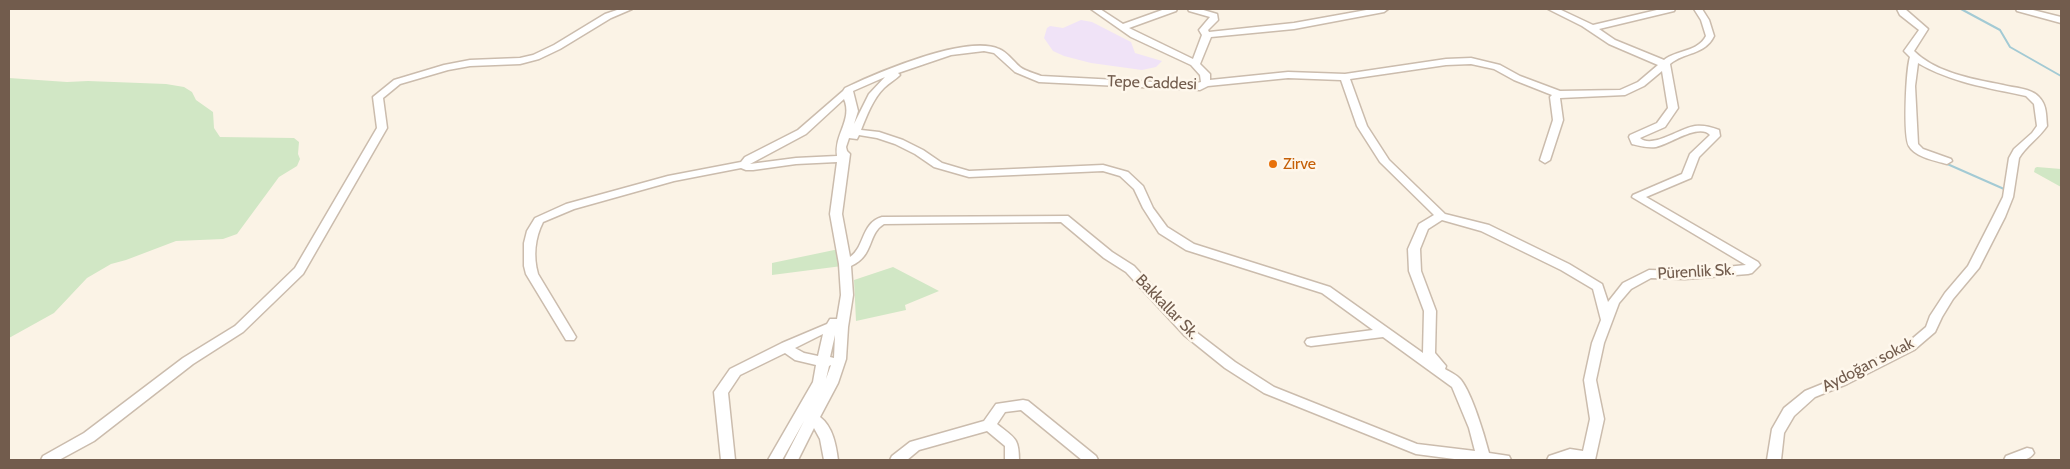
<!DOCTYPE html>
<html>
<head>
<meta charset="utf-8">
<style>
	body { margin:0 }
	#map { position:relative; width:2070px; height:469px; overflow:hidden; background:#fbf3e6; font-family:Cabin,sans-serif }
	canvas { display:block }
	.frame { position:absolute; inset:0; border:10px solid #725c4d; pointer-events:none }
</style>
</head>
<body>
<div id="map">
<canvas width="2070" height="469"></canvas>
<div class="frame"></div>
</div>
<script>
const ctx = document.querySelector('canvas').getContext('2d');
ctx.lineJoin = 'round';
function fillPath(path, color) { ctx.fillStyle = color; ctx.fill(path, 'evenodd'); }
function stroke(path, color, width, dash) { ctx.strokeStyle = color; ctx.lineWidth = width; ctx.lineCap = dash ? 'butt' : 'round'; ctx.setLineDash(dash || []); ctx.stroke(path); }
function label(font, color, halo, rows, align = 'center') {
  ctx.font = font + ' Cabin,sans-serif'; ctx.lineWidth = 5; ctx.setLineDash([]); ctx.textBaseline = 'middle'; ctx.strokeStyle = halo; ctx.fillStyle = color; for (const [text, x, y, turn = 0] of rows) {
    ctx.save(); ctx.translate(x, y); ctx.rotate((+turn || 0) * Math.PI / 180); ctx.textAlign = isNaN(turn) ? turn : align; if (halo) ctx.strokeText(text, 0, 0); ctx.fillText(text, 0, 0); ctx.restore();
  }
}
fillPath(new Path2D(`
	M1081 20 1092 22 1131 42 1135 53 1162 61 1156 67 1142 70 1091 63 1064 56 1053 51 1044 38 1047 28 1050 26 1063 28Z`), '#f0e3f7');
fillPath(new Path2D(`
	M9 78 67 82 88 81 166 84 184 87 192 92 196 100 213 112 214 128 220 137 294 138 299 142 298 154 300 159 297 166 279 177 237 234 223 239 176 241 126 260 111 264 87 278 54 313 9 338Z
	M2037 167 2061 169V187L2034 172 2035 168Z
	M839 249 842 266 772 275V263Z
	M893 267 939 291 905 305 906 310 856 321 854 280Z`), '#d1e7c5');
stroke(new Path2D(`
	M1961 9 2000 30 2010 47 2061 76
	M1945 163 2004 189`), '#a3cad4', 2);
const minor = new Path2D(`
	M620 9H632L611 18 560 49 539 59 520 64 470 66 448 70 400 84 383 98 387 128 303 274 243 332 193 364 94 441 59 460H41L43 456 84 433 183 358 235 326 295 268 377 128 373 97 394 80 444 65 470 60 520 58 533 55 554 45 605 14Z
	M1091 9H1100L1123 24 1165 9H1177L1176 11 1129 28 1193 59 1202 35 1199 30 1210 17 1189 11 1188 9H1200L1217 14 1218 20 1208 30 1209 32 1294 23 1372 9H1388L1384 12 1294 29 1211 37 1200 64 1210 74V80L1288 72 1345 74 1446 59 1471 58 1500 65 1520 76 1560 91 1620 90 1638 82 1658 65 1609 44 1582 26 1548 9H1559L1593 25 1661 9H1675L1674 11 1599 29 1615 40 1664 60C1676 50 1698 52 1706 36L1701 20 1694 9H1702L1709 20 1714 36C1705 55 1684 52 1670 64L1678 108 1665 127 1640 138C1652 149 1680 128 1695 126 1704 125 1711 127 1719 130L1720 136 1699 157 1691 178 1646 197 1758 262 1760 265 1752 273 1748 274 1685 279 1651 278 1631 289 1619 303 1604 343 1596 380 1604 419 1595 460H1547L1549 456 1570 449 1583 451 1590 419 1584 380 1592 343 1601 320 1593 289 1561 270 1481 231 1442 220 1428 229 1420 249 1421 271 1436 311 1435 353 1446 366 1445 369C1450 372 1457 375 1461 380 1472 394 1484 434 1489 453L1509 456 1511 460H1462L1416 454 1264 393 1225 368 1184 335 1126 272 1104 258 1061 222 884 224C867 234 875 255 851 266L853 295 848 327 846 359 838 383 820 417C833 427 836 445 838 460H824L820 439 814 428 798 460H784L804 421 782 460H768L813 382 816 365 795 360 785 353 740 375 728 393 735 460H721L714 392 730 369 782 343 827 324 830 319H837L841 295 839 264 830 214 837 162 796 164 753 170H746L741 168 674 181 574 209 543 222C535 238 533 256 538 274L576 337 574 340H566L526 274 524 266V243L527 231 535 218 566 204 668 176 741 162 745 157 798 130 843 91 845 88C876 73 967 34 999 49 1007 52 1013 61 1020 67 1025 71 1034 73 1041 76L1193 84 1201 82 1200 75 1191 65 1131 37ZM984 51 994 53 1015 72 1039 82 1200 90 1208 86 1288 78 1341 80 1357 126 1380 162 1434 215 1419 224 1408 249 1409 271 1424 311 1423 353 1330 287 1194 244 1167 227 1153 208 1143 186 1128 172 1103 165 969 171 942 163 923 150 903 140 879 132 861 130C867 115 873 99 884 88 889 83 895 80 900 75L898 73 951 55ZM1471 64 1494 69 1514 80 1552 95 1550 97 1553 120 1540 160 1545 163 1550 160 1563 120 1560 98 1625 95 1644 86 1662 71 1668 108 1657 123 1630 135 1629 137 1632 144C1640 146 1647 148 1656 147 1670 144 1699 123 1710 135L1690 154 1682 174 1633 195 1632 197 1746 265 1685 271 1649 270 1623 283 1608 302 1602 284 1569 264 1489 225 1445 214 1389 160 1367 126 1350 79 1446 65ZM885 77 869 94 854 124 858 111 853 91ZM844 99C853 120 834 134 837 156L796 158 750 164 806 134ZM859 135 877 138 895 144 915 154 934 167 969 177 1103 171 1120 176 1134 189 1143 208 1159 233 1186 250 1322 293 1373 330 1311 338 1307 339 1305 342 1307 345 1311 346 1383 337 1452 387 1469 428 1475 451 1417 444 1274 387 1235 362 1192 329 1134 266 1112 252 1068 216 882 217C861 223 865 247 850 257L842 214 850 154 847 151 846 147 849 138 857 139ZM823 334 818 356 804 353 795 348ZM835 335 834 358 830 357ZM831 365 826 379 829 366Z
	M1897 9H1905L1928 29 1914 51C1936 73 1973 79 2003 85 2014 88 2031 88 2039 97 2047 105 2046 116 2047 126 2039 138 2026 146 2019 158L2013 197 2005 217 1979 268 1953 299 1942 317 1935 332 1914 350 1847 384 1815 397 1794 416 1784 433 1781 460H1767L1772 429 1784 408 1805 391 1837 378 1906 344 1926 327 1930 316 1945 293 1968 266 1993 217 2003 197 2009 158 2014 149 2032 133 2037 126 2034 104 2026 96C1989 88 1950 82 1918 63L1915 86 1918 144 1923 149 1951 159 1952 161 1947 164C1936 161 1915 157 1909 146 1903 136 1906 70 1910 57L1904 51 1919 30 1900 15Z
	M2016 9H2029L2061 17V23L2017 11Z
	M1023 400 1028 401 1096 456 1098 460H1082L1021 410 1005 412 997 424C1014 438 1019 437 1019 460H1005V446L987 431 919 450 907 460H890L892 456 910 442 984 421 996 404Z
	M2027 448 2032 449 2034 453C2028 463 2014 460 2004 460L2006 456Z`);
stroke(minor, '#cbbcad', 3);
fillPath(minor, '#fff');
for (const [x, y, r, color] of [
	[1273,164,5,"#e8710a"]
]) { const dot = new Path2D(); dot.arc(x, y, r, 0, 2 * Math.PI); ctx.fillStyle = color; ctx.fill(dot); stroke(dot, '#fef7ec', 2); }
label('16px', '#725c4d', '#fef7ec', [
	["Tepe Caddesi",1152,83,2],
	["Pürenlik Sk.",1696,272,-3],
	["Bakkallar Sk.",1167,307,46],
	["Aydoğan sokak",1868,365,-27]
]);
label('16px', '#c56008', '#fef7ec', [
	["Zirve",1283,164]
], 'left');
</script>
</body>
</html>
